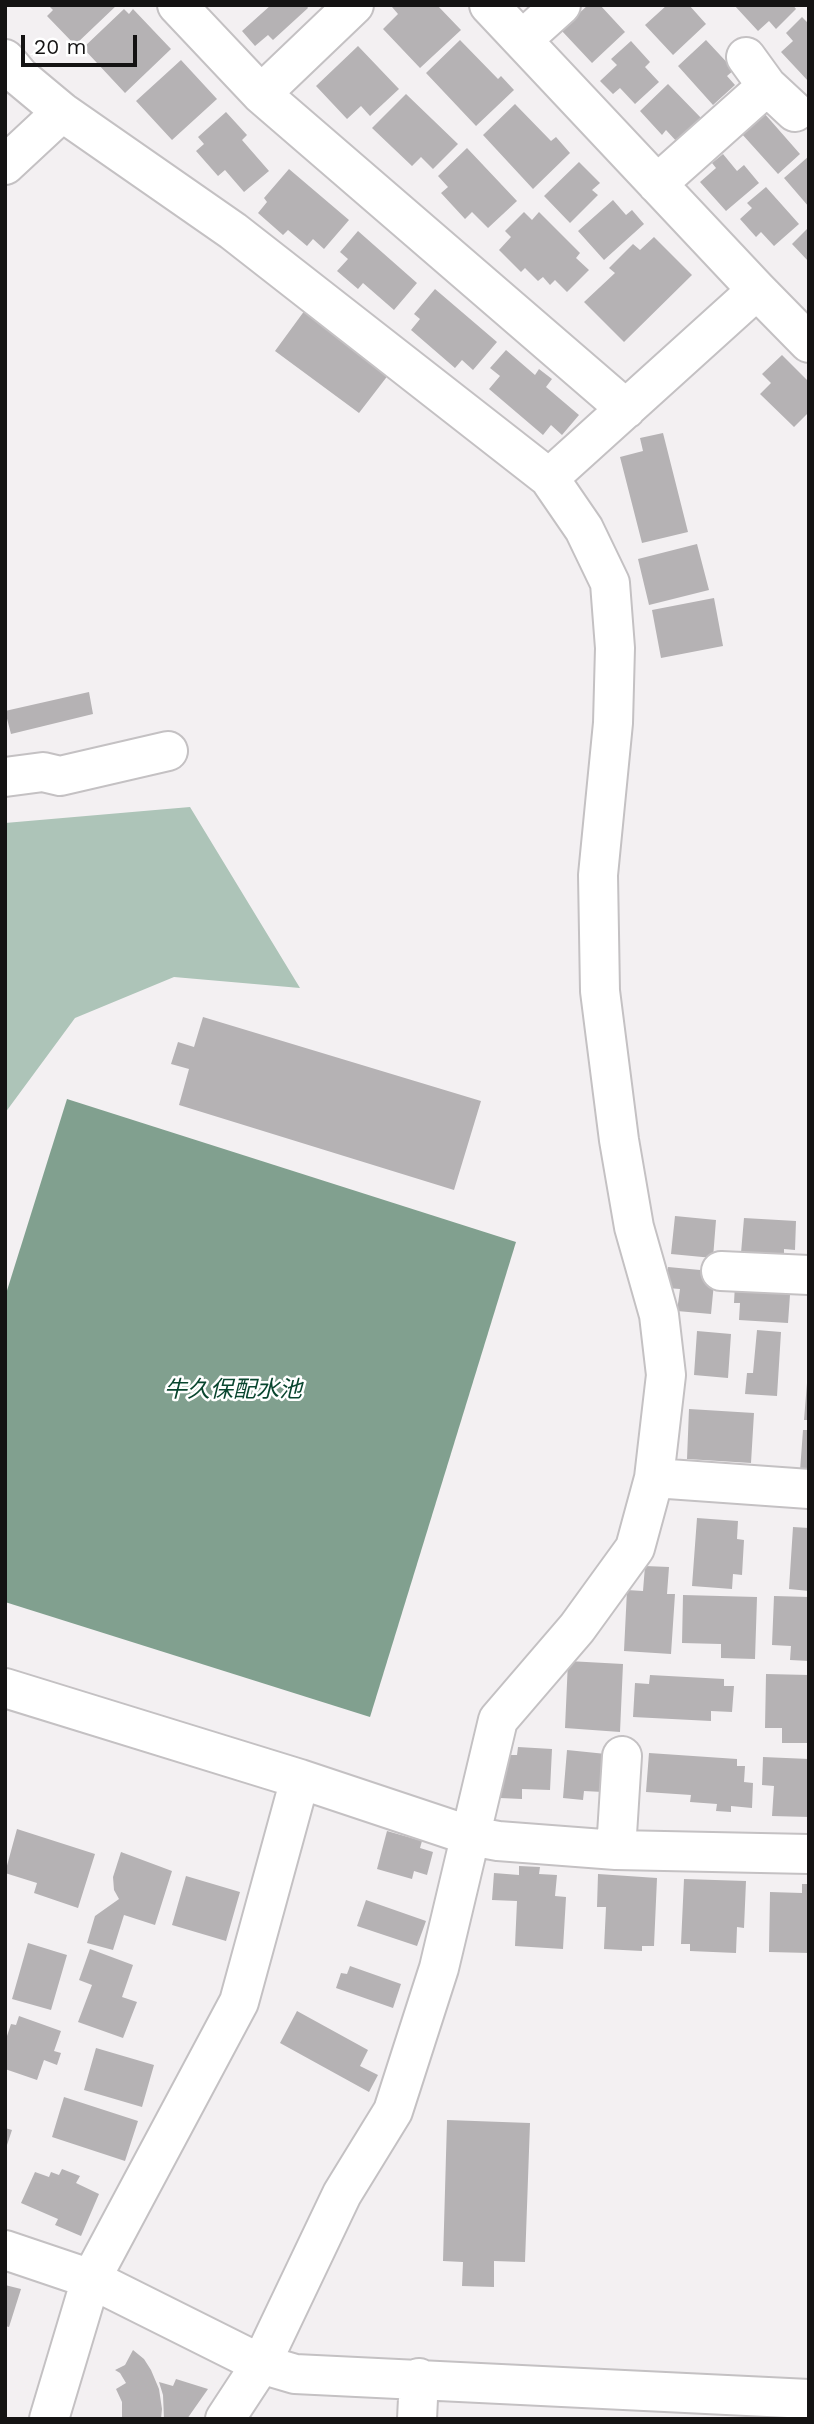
<!DOCTYPE html>
<html>
<head>
<meta charset="utf-8">
<style>
	body { margin:0 }
	#map { position:relative; width:814px; height:2424px; overflow:hidden; background:#f3f0f2; font-family:"Work Sans",sans-serif }
	canvas { display:block }
	.frame { position:absolute; inset:0; border:7px solid #141313; pointer-events:none }
	.scale { position:absolute; left:21px; top:35px; width:116px; height:32px; box-sizing:border-box; border:4px solid #141313; border-top:0; padding-left:9px; font-size:21px; line-height:24px; white-space:nowrap; color:#141313; -webkit-text-stroke:5px #fff; paint-order:stroke }
</style>
</head>
<body>
<div id="map">
<canvas width="814" height="2424"></canvas>
<div class="frame"></div>
<div class="scale">20 m</div>
</div>
<script>
const ctx = document.querySelector('canvas').getContext('2d');
ctx.lineJoin = 'round';
function fillPath(path, color) { ctx.fillStyle = color; ctx.fill(path, 'evenodd'); }
function stroke(path, color, width, dash) { ctx.strokeStyle = color; ctx.lineWidth = width; ctx.lineCap = dash ? 'butt' : 'round'; ctx.setLineDash(dash || []); ctx.stroke(path); }
function label(font, color, halo, rows, align = 'center') {
  ctx.font = font + ' "Work Sans","Noto Sans JP",sans-serif'; ctx.lineWidth = 5; ctx.setLineDash([]); ctx.textBaseline = 'middle'; ctx.strokeStyle = halo; ctx.fillStyle = color; for (const [text, x, y, turn = 0] of rows) {
    ctx.save(); ctx.translate(x, y); ctx.rotate((+turn || 0) * Math.PI / 180); ctx.textAlign = isNaN(turn) ? turn : align; if (halo) ctx.strokeText(text, 0, 0); ctx.fillText(text, 0, 0); ctx.restore();
  }
}
fillPath(new Path2D(`
	M190 807 300 988 174 977 75 1018 5 1113V823Z`), '#adc4b8');
fillPath(new Path2D(`
	M67 1099 516 1242 370 1717 5 1602V1297Z`), '#81a08f');
fillPath(new Path2D(`
	M48 5H117L75 45 47 16 53 10Z
	M271 5H306L308 8 273 40 268 35 255 46 242 31Z
	M394 5H437L461 30 420 68 383 29 398 14 392 7Z
	M588 5H600L625 32 592 63 561 30Z
	M667 5H689L706 24 673 55 645 25Z
	M734 5H793L796 9 776 29 769 21 758 31Z
	M124 9 129 14 133 9 171 49 125 93 83 48Z
	M802 17 809 24V82L781 52 793 41 786 33Z
	M460 40 498 79 501 76 514 90 476 126 426 73Z
	M706 40 734 70 727 76 735 85 713 105 678 66Z
	M631 41 650 62 645 67 659 82 635 104 620 88 613 94 600 81 617 65 611 59Z
	M358 46 399 89 370 116 361 106 347 119 316 86Z
	M181 60 217 99 172 140 136 101Z
	M668 84 703 120 678 143 666 130 662 135 640 111Z
	M406 94 458 144 433 169 421 157 412 166 372 128Z
	M515 104 551 141 556 137 570 153 533 189 483 135Z
	M226 112 247 135 242 140 269 171 244 192 225 170 218 176 196 151 204 144 198 137Z
	M764 113 800 154 778 174 741 133Z
	M467 148 517 201 488 228 472 212 465 219 441 193 448 187 438 176Z
	M723 154 737 171 744 165 759 183 726 211 700 182 716 168 712 163Z
	M809 156V207L784 178Z
	M579 162 600 183 592 190 598 195 570 223 544 196Z
	M289 169 349 220 324 249 313 239 307 246 288 230 283 235 258 213 267 202 264 198Z
	M766 187 799 224 774 246 761 232 756 237 740 219 752 208 747 203Z
	M613 200 626 215 632 210 644 224 604 260 578 231Z
	M524 212 532 220 539 212 580 253 576 258 589 270 567 292 555 280 550 285 543 277 538 281 525 268 521 272 499 250 511 237 505 231Z
	M809 227V262L792 244Z
	M358 231 417 283 394 310 363 283 358 289 337 271 348 259 340 252Z
	M654 237 692 275 624 342 584 302 615 273 609 268 633 244 640 250Z
	M435 289 497 342 473 370 462 360 455 368 411 330 420 319 414 314Z
	M305 310 389 374 359 413 275 351Z
	M506 350 535 375 539 369 552 379 546 387 579 415 562 435 551 425 543 435 489 389 500 376 490 368Z
	M782 355 809 382V412L794 427 760 394 771 383 762 374Z
	M663 433 688 532 642 543 620 457 643 451 640 438Z
	M697 544 709 590 649 605 638 559Z
	M714 598 723 646 661 658 652 610Z
	M89 692 93 714 11 734 5 711Z
	M203 1017 481 1101 454 1190 179 1105 189 1069 171 1064 178 1042 194 1047Z
	M675 1216 716 1220 713 1258 671 1254Z
	M744 1218 796 1221 795 1250 784 1249V1256L741 1253Z
	M668 1267 711 1271 714 1283 711 1314 677 1311 680 1289 667 1288Z
	M735 1284 784 1287 783 1294 790 1295 788 1323 739 1320 740 1303H734Z
	M757 1330 781 1332 777 1396 745 1394 747 1373H753Z
	M697 1331 731 1334 728 1378 694 1375Z
	M807 1383H809V1420H804Z
	M689 1409 754 1413 751 1463 687 1459Z
	M803 1430H809V1471H800Z
	M697 1518 738 1521 737 1539 744 1540 742 1575 733 1574 732 1589 692 1586Z
	M793 1527 809 1528V1591L789 1589Z
	M645 1566 669 1567 667 1594H675L671 1654 624 1651 627 1590 643 1591Z
	M683 1595 757 1597 755 1659 721 1658V1644L682 1643Z
	M774 1596 809 1597V1661L790 1660 791 1646 772 1645Z
	M568 1661 623 1664 620 1732 565 1728Z
	M766 1674 809 1675V1743H782V1728H765Z
	M650 1675 724 1679V1686H734L732 1712 711 1711V1721L633 1717 635 1683 649 1684Z
	M518 1747 552 1749 550 1790 522 1789V1799L500 1798 501 1773 505 1774 506 1755H517Z
	M567 1750 606 1754 603 1792 584 1791 583 1800 563 1798Z
	M649 1753 737 1759V1766H745L744 1782 753 1783 752 1808 731 1806V1812L716 1811 717 1804 690 1802 691 1795 646 1792Z
	M763 1757 809 1759V1817L772 1816 774 1786 762 1785Z
	M17 1829 95 1854 78 1908 34 1893 37 1883 5 1873Z
	M387 1831 422 1841 420 1848 433 1852 427 1875 414 1871 412 1879 377 1869Z
	M121 1852 172 1871 155 1925 124 1915 113 1950 87 1943 95 1916 119 1899 114 1890 113 1877Z
	M519 1866 540 1867 539 1874 557 1875 555 1896 566 1897 563 1949 515 1946 517 1901 492 1900 494 1873 519 1875Z
	M598 1874 657 1878 654 1946H642V1951L604 1949 606 1907H597Z
	M186 1876 240 1892 226 1941 172 1925Z
	M684 1879 746 1881 744 1928 737 1927 736 1953 690 1951V1944H681Z
	M802 1884H809V1953L769 1952 770 1892 802 1893Z
	M366 1900 426 1921 417 1946 357 1926Z
	M28 1943 67 1955 51 2010 12 1999Z
	M90 1949 133 1965 122 1997 137 2002 123 2038 78 2022 92 1985 79 1980Z
	M350 1966 401 1984 393 2008 336 1988 341 1973 347 1974Z
	M297 2011 368 2050 360 2066 378 2075 369 2092 280 2043Z
	M19 2016 61 2031 54 2051 61 2053 57 2065 44 2060 37 2080 5 2069V2042L11 2024 16 2025Z
	M96 2048 154 2065 142 2107 84 2090Z
	M64 2097 138 2121 125 2161 52 2137Z
	M447 2120 530 2123 525 2262 494 2261V2287L462 2286 463 2262 443 2261Z
	M5 2128 12 2130 6 2148 5 2147Z
	M62 2169 80 2176 76 2183 99 2194 81 2236 55 2225 58 2219 21 2203 35 2172 49 2177 51 2172 59 2175Z
	M5 2285 21 2289 9 2327 5 2326Z
	M133 2350 144 2359 151 2370 159 2389 162 2409 161 2419H122V2402L116 2389 126 2383 120 2373 115 2370 125 2365Z
	M176 2379 208 2389 187 2419H164L163 2395 159 2382 173 2386Z`), '#b5b2b4');
const minor = new Path2D(`
	M177 5 261 94 626 409
	M489 5 757 290 809 343
	M522 40 561 5
	M746 57 767 86 795 112
	M5 59 20 77 62 112 233 231 549 478 584 529 610 583 615 648 613 723 598 875 600 991 619 1140 634 1227 659 1315 666 1375 654 1478 635 1548 577 1628 498 1720 439 1968 393 2111 342 2194 261 2364 225 2419
	M261 94 354 5
	M5 165 62 112
	M657 184 767 86
	M549 478 757 290
	M5 777 43 772 60 776 168 751
	M721 1271 809 1275
	M654 1478 809 1489
	M5 1688 300 1779 239 2002 91 2279 49 2419
	M300 1779 471 1836 498 1841 616 1850 809 1854
	M616 1850 622 1756
	M5 2250 91 2279 261 2364 295 2374 809 2399
	M417 2419 419 2378`);
stroke(minor, '#c4c1c3', 42);
stroke(minor, '#fff', 38);
label('italic 23px', '#09462f', '#fff', [
	["牛久保配水池",233,1390]
]);
</script>
</body>
</html>
